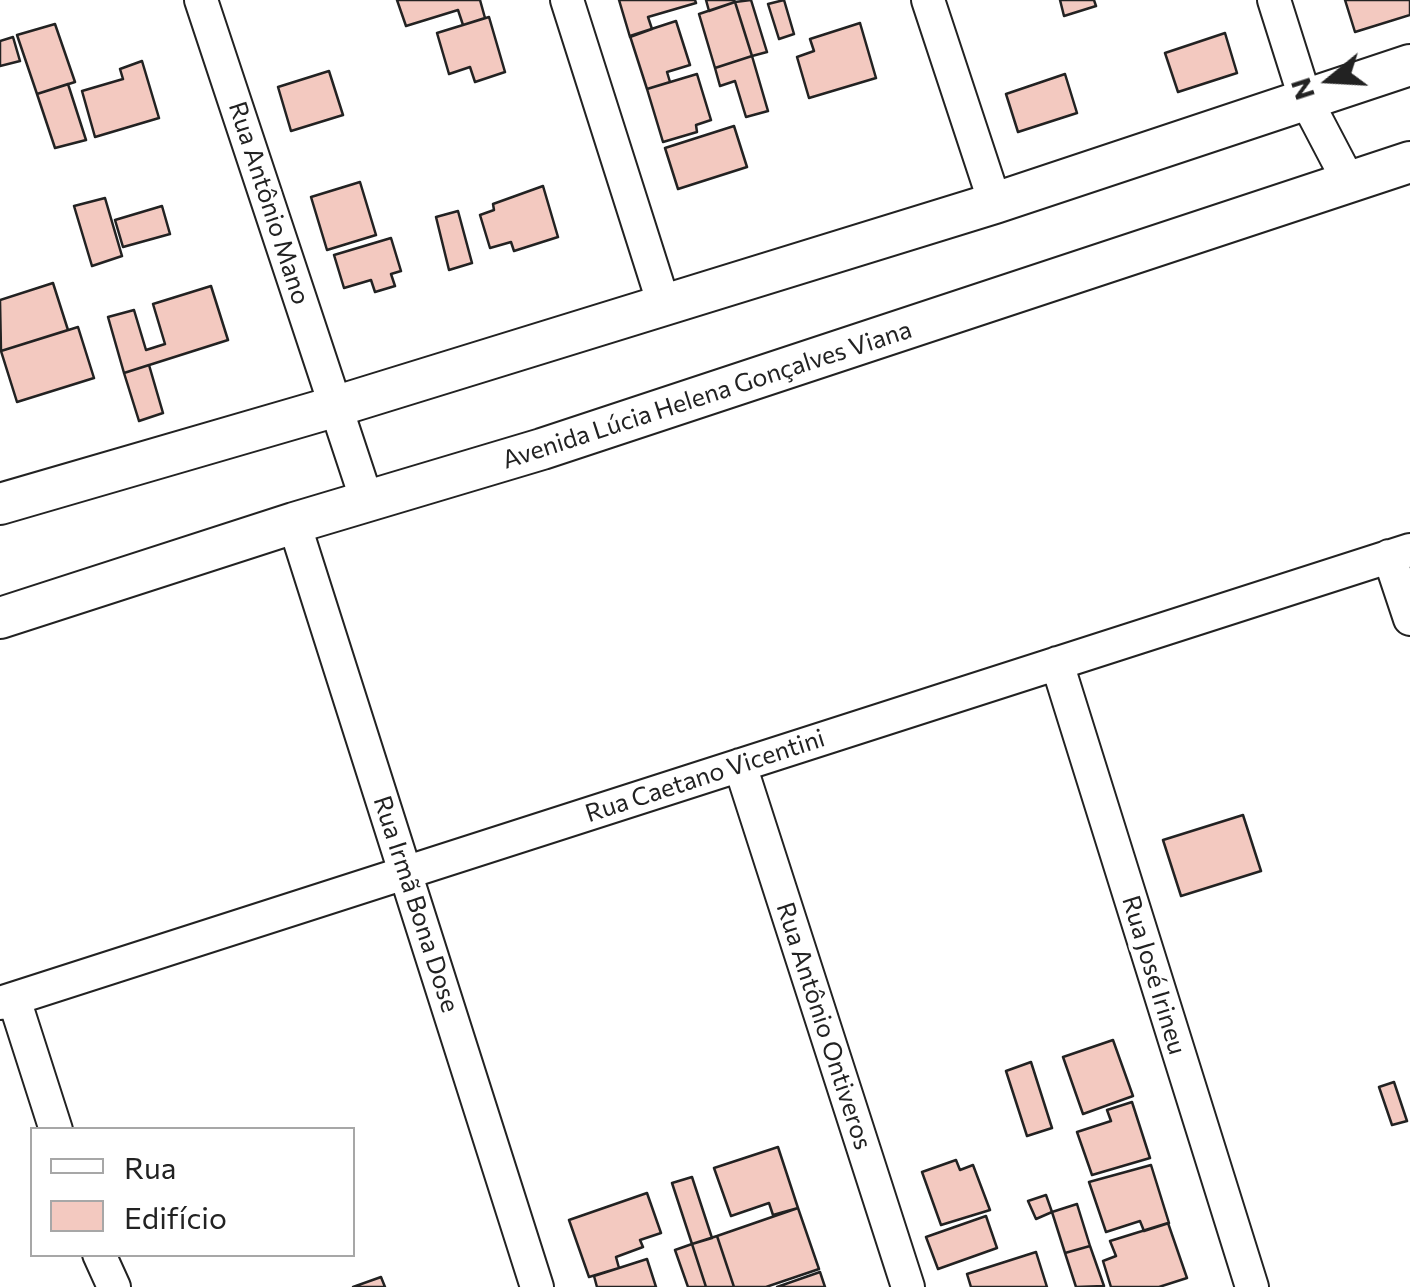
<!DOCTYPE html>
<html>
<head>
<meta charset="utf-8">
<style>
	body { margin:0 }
	#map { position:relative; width:1410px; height:1287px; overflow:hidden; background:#fff; font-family:Commissioner,sans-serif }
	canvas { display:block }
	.legend { position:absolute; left:30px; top:1127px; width:325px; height:130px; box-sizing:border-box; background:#fff; border:2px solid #a7a7a7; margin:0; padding:12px 18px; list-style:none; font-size:30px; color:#222 }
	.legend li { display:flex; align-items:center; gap:20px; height:50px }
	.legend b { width:50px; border:2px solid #a7a7a7 }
	.north { position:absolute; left:1280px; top:30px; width:100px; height:100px; -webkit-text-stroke:8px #fff; paint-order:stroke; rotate:252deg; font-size:28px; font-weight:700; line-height:40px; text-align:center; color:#222 }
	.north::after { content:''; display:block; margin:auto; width:35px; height:45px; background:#222; clip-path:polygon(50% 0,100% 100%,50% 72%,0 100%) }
</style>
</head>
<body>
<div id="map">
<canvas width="1410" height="1287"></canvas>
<ul class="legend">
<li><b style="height:12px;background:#fff"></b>Rua</li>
<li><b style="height:28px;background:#f3c9c0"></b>Edifício</li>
</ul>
<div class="north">N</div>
</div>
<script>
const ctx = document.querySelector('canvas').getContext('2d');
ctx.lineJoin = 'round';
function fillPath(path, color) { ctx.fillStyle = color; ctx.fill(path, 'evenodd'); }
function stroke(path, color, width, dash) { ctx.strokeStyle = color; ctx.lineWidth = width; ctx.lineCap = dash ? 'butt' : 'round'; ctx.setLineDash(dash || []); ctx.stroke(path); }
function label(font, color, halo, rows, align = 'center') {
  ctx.font = font + ' Commissioner,sans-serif'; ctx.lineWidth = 8; ctx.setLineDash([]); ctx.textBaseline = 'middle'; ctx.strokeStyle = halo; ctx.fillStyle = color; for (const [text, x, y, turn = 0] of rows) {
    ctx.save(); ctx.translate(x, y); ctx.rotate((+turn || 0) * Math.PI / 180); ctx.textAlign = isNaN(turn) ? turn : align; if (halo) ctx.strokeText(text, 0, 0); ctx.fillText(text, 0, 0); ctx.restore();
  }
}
const building = new Path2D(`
	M397 0H480L485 18 463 25 458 10 406 26Z
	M619 0H695L696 3 648 17 652 29 630 37Z
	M706 0H734L735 2 709 11Z
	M751 0 767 52 752 56 735 2Z
	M784 0 794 34 779 39 768 4Z
	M1060 0H1094L1096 6 1064 16Z
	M1345 0H1410V15L1355 32Z
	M735 2 752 56 715 68 699 14Z
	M489 17 505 72 475 82 470 67 449 74 437 33Z
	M676 21 690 65 667 72 670 82 647 89 630 36Z
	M860 23 876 78 809 98 797 57 814 51 810 39Z
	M55 24 75 82 37 94 17 35Z
	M1225 33 1237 73 1178 92 1165 53Z
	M13 37 20 61 0 66V41Z
	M752 56 768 111 746 117 735 81 720 86 715 68Z
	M142 61 159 118 95 137 82 91 123 79 120 69Z
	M329 71 343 115 291 131 278 87Z
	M697 74 711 120 696 125 697 132 663 142 647 89Z
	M1065 74 1077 113 1018 132 1006 94Z
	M68 84 86 140 55 148 37 94Z
	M734 126 747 167 678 189 665 148Z
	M360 182 376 235 327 250 311 197Z
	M543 186 558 237 514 251 511 242 490 248 480 215 494 210 493 204Z
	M105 198 122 256 92 266 74 206Z
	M162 206 170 234 123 247 115 220Z
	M458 211 472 263 449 270 436 217Z
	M391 238 401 271 391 274 395 286 375 292 371 280 344 288 334 255Z
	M53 283 68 330 1 351 0 300Z
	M211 286 228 340 124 373 108 317 134 310 146 350 165 344 153 304Z
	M78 327 94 378 17 402 1 351Z
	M149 365 163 413 139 421 124 373Z
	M1243 815 1261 871 1181 896 1163 840Z
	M1113 1040 1133 1096 1083 1114 1063 1057Z
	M1031 1062 1052 1128 1027 1136 1006 1071Z
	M1394 1082 1407 1121 1392 1125 1379 1087Z
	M1132 1102 1150 1158 1092 1175 1077 1132 1111 1121 1107 1110Z
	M778 1147 798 1208 773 1215 769 1203 731 1216 714 1168Z
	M956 1160 960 1170 973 1165 990 1210 941 1225 922 1172Z
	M1151 1165 1169 1223 1144 1231 1140 1221 1106 1232 1089 1182Z
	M692 1177 712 1238 692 1244 672 1183Z
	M647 1193 661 1233 640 1240 643 1247 616 1257 619 1268 589 1277 569 1220Z
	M1046 1195 1052 1212 1036 1219 1028 1201Z
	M1077 1204 1090 1246 1065 1253 1052 1212Z
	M798 1208 819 1269 766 1287H734L717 1236Z
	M986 1216 997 1248 938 1269 926 1237Z
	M1168 1223 1187 1278 1159 1287H1111L1103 1261 1116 1256 1110 1241Z
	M717 1236 734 1287H706L692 1244Z
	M692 1244 706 1287H688L675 1250Z
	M1090 1246 1104 1286 1076 1287 1065 1253Z
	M1036 1252 1047 1287H971L967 1274Z
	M647 1259 656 1287H597L594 1276Z
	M820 1272 825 1287H777Z
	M381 1277 385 1287H353Z`);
fillPath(building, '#f3c9c0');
stroke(building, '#222', 2.5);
const minor = new Path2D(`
	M201 0 367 501
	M567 0 664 305
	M928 0 995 203
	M1274 0 1305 98 1349 182
	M294 523 537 1287
	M1389 556 1410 619
	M1057 663 1252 1287
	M740 765 908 1287
	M14 999 56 1130
	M0 1003 1410 550
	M99 1254 114 1287`);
const tertiary = new Path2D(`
	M0 504 337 406 995 203 1410 65
	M0 618 294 523 542 449 1410 162`);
stroke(minor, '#222', 36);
stroke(tertiary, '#222', 44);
stroke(minor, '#fff', 32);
stroke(tertiary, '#fff', 40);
label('25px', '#222', '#fff', [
	["Rua Antônio Mano",269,203,72],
	["Avenida Lúcia Helena Gonçalves Viana",707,395,-18],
	["Rua Caetano Vicentini",705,776,-18],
	["Rua Irmã Bona Dose",416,904,72],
	["Rua José Irineu",1154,975,73],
	["Rua Antônio Ontiveros",824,1026,72]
]);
</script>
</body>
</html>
